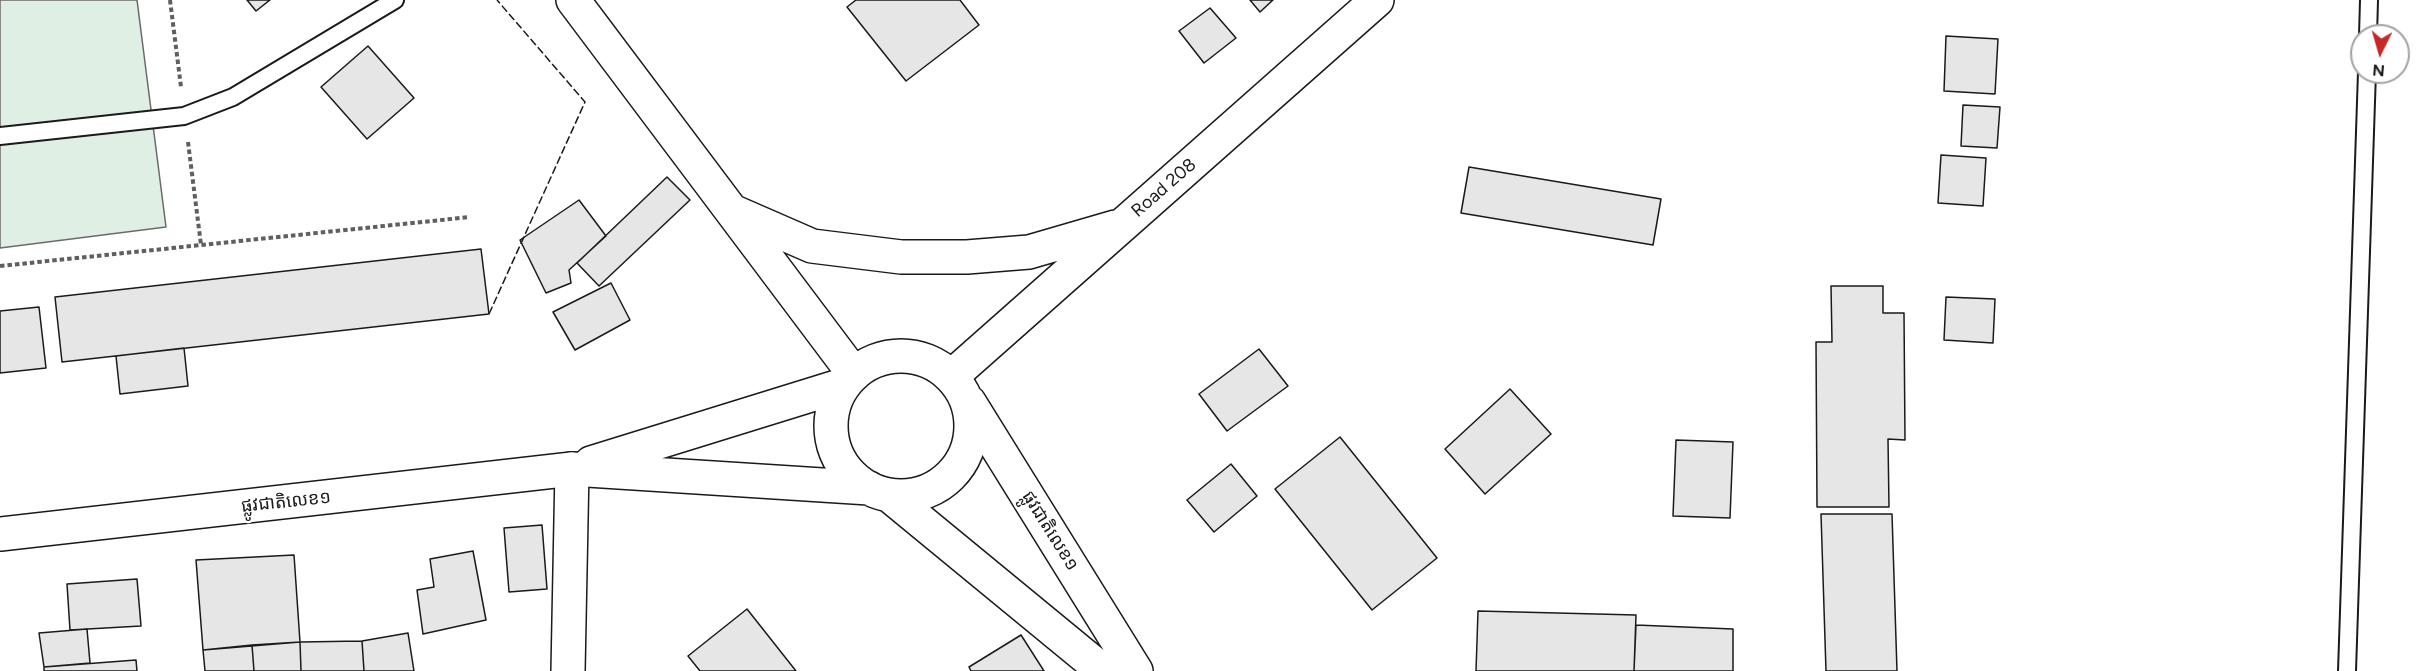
<!DOCTYPE html>
<html>
<head>
<meta charset="utf-8">
<style>
	body { margin:0 }
	#map { position:relative; width:2434px; height:671px; overflow:hidden; background:#fff; font-family:Figtree,sans-serif }
	canvas { display:block }
	.north { position:absolute; left:2350px; top:24px; width:60px; height:60px; box-sizing:border-box; background:#fff; border:2px solid #a3a3a3; border-radius:50%; rotate:185deg; font-size:16px; font-weight:700; line-height:24px; text-align:center; color:#1a1a1a }
	.north::after { content:''; display:block; margin:auto; width:21px; height:27px; background:#c62828; clip-path:polygon(50% 0,100% 100%,50% 72%,0 100%) }
</style>
</head>
<body>
<div id="map">
<canvas width="2434" height="671"></canvas>
<div class="north">N</div>
</div>
<script>
const ctx = document.querySelector('canvas').getContext('2d');
ctx.lineJoin = 'round';
function fillPath(path, color) { ctx.fillStyle = color; ctx.fill(path, 'evenodd'); }
function stroke(path, color, width, dash) { ctx.strokeStyle = color; ctx.lineWidth = width; ctx.lineCap = dash ? 'butt' : 'round'; ctx.setLineDash(dash || []); ctx.stroke(path); }
function label(font, color, halo, rows, align = 'center') {
  ctx.font = font + ' Figtree,"Noto Sans Khmer",sans-serif'; ctx.lineWidth = 4.5; ctx.setLineDash([]); ctx.textBaseline = 'middle'; ctx.strokeStyle = halo; ctx.fillStyle = color; for (const [text, x, y, turn = 0] of rows) {
    ctx.save(); ctx.translate(x, y); ctx.rotate((+turn || 0) * Math.PI / 180); ctx.textAlign = isNaN(turn) ? turn : align; if (halo) ctx.strokeText(text, 0, 0); ctx.fillText(text, 0, 0); ctx.restore();
  }
}
const green = new Path2D(`
	M0 0H137L166 227 0 248Z`);
fillPath(green, '#e0efe3');
stroke(green, '#6a6a6a', 1.5);
const building = new Path2D(`
	M247 0H270L256 11Z
	M856 0H960L979 25 906 81 847 7Z
	M1250 0H1273L1260 12Z
	M1210 8 1236 38 1204 63 1179 31Z
	M1946 36 1998 39 1995 94 1944 91Z
	M368 46 414 98 367 139 321 87Z
	M1963 105 2000 107 1997 148 1961 146Z
	M1941 155 1986 158 1983 206 1938 203Z
	M1469 167 1661 199 1653 245 1461 213Z
	M667 177 690 200 599 286 577 263Z
	M579 200 606 236 569 270 571 283 546 293 520 240Z
	M481 249 489 314 62 362 55 297Z
	M611 283 630 320 575 350 553 312Z
	M1831 286H1883V313H1904L1905 440 1888 439 1889 507H1817L1816 342H1832Z
	M1946 297 1995 299 1993 343 1944 340Z
	M39 307 46 368 0 373V311Z
	M184 348 188 386 120 394 116 356Z
	M1259 349 1288 386 1227 431 1199 394Z
	M1510 389 1551 434 1485 494 1445 449Z
	M1340 437 1437 558 1372 610 1275 489Z
	M1676 440 1733 442 1730 518 1673 516Z
	M1231 464 1257 496 1214 532 1187 500Z
	M1821 514H1892L1897 671H1826Z
	M542 525 547 589 509 592 504 528Z
	M473 551 486 620 423 634 417 590 434 587 430 559Z
	M294 555 300 642 203 650 196 560Z
	M137 579 141 626 70 630 67 584Z
	M747 609 796 671H700L688 656Z
	M1478 611 1636 615 1634 671H1476Z
	M1636 625 1733 629V671H1634Z
	M87 629 90 663 44 667 39 633Z
	M408 633 414 671H364L362 641Z
	M1021 635 1044 671H971L969 667Z
	M362 641 364 671H301L300 642Z
	M300 642 301 671H254L252 645Z
	M252 645 254 671H205L203 650Z
	M136 660 137 671H44V667Z`);
fillPath(building, '#e6e6e6');
stroke(building, '#1a1a1a', 1.5);
const lane = new Path2D(`
	M2368 36 2369 0
	M0 136 184 116 233 97 395 0
	M2347 671 2367 72`);
const street = new Path2D(`
	M568 671 572 469`);
const secondary = new Path2D(`
	M573 0 854 374
	M734 212 812 246 901 257H967L1029 252 1115 227
	M952 376 1377 0`);
const highway = new Path2D(`
	M831 426a70 70 0 1 1 140 0a70 70 0 1 1-140 0Z
	M969 402 1136 671
	M591 463 843 385
	M889 495 1103 671
	M0 534 572 469 869 488`);
stroke(lane, '#1a1a1a', 20);
stroke(street, '#1a1a1a', 36);
stroke(secondary, '#1a1a1a', 36);
stroke(highway, '#1a1a1a', 36);
stroke(new Path2D(`
	M170 0 181 87
	M188 142 201 245
	M0 266 470 217`), '#5f5f5f', 4, [4.5, 3]);
stroke(lane, '#fff', 16);
stroke(street, '#fff', 33);
stroke(secondary, '#fff', 33);
stroke(highway, '#fff', 33);
stroke(new Path2D(`
	M489 314 585 102 497 0`), '#1a1a1a', 1.5, [8, 3]);
label('18px', '#1a1a1a', '#fff', [
	["Road 208",1164,188,-41],
	["ផ្លូវជាតិលេខ១",286,502,-6],
	["ផ្លូវជាតិលេខ១",1050,531,58]
]);
</script>
</body>
</html>
